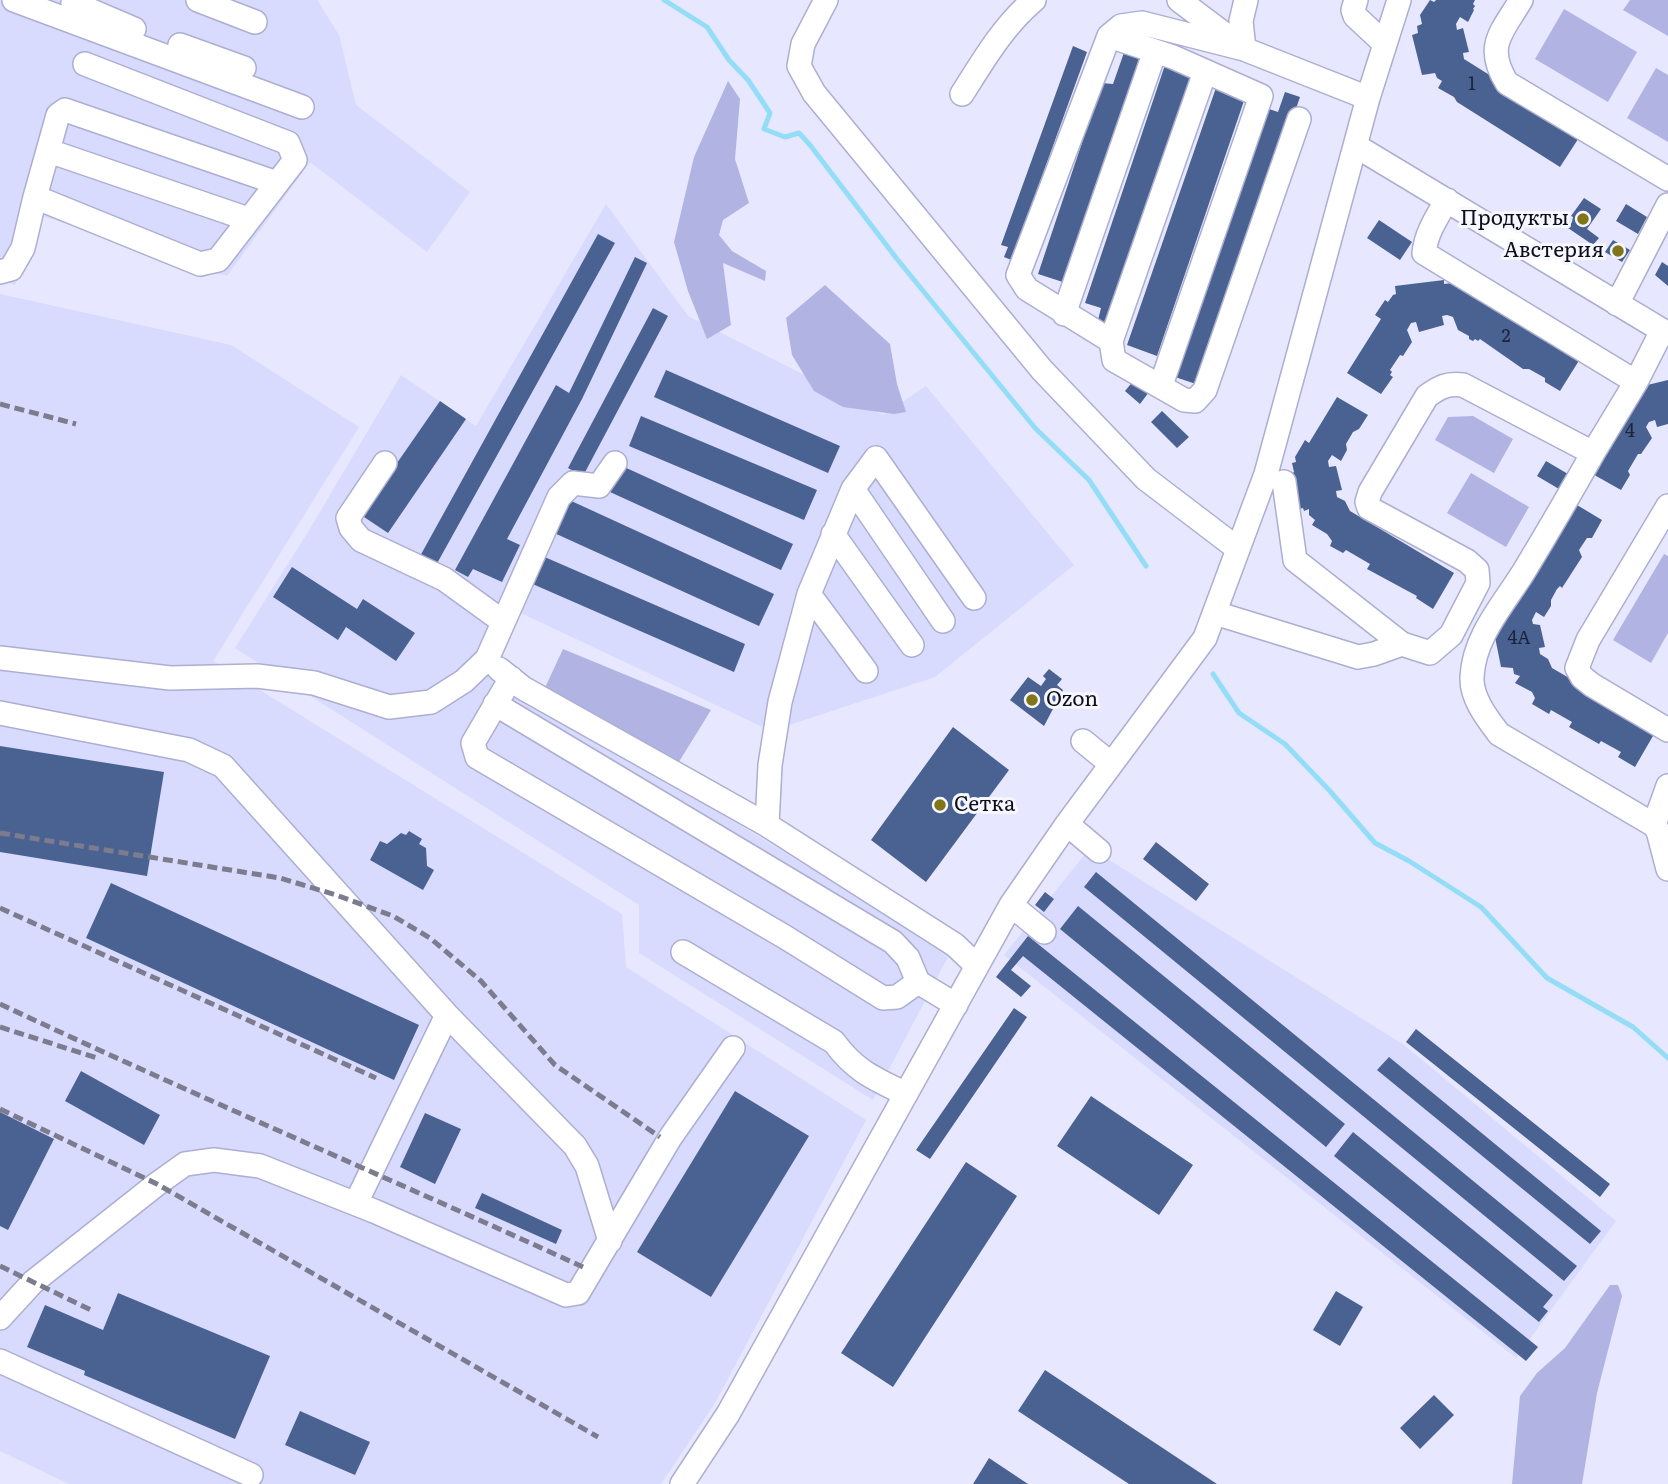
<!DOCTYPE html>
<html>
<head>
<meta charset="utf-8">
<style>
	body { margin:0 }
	canvas { display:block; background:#e7e8ff }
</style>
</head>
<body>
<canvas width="1668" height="1484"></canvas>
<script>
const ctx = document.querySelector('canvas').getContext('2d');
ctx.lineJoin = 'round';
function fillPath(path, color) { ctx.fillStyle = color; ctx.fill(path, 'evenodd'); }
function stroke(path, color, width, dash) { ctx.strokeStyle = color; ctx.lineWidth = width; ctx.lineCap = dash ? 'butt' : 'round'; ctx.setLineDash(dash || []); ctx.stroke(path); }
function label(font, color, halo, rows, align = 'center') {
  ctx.font = font + ' Literata,serif'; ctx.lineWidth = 6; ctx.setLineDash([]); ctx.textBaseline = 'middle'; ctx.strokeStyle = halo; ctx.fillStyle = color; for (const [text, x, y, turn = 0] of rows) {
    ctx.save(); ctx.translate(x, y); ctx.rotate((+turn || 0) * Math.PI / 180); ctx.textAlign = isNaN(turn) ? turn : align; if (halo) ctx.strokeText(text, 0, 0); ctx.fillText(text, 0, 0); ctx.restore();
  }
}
fillPath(new Path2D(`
	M0 0H317L339 35 356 105 470 192 427 252 310 162 227 276 42 216 15 285 0 280Z
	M606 204 688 316 883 415 926 386 1074 565 935 677 771 731 504 605 470 661 950 953 873 1100 639 953V905L235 648 311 527 401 375 476 426Z
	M0 294 231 345 359 427 213 661 622 914 626 967 866 1120 715 1403 661 1484H69L0 1451Z
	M1090 848 1404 1045 1616 1221 1516 1358 1004 955Z`), '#d8dafe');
fillPath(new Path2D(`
	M1630 0H1668V36L1623 10Z
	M1564 9 1637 52 1608 102 1535 59Z
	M1656 68 1668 75V142L1627 118Z
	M728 81 740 99 735 159 749 203 723 220 719 235 732 251 766 271 765 281 723 263 731 325 707 339 688 291 674 242 694 157Z
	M825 285 890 344 897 384 906 412 894 414 843 407 814 391 792 355 786 318Z
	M1473 416 1513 439 1494 473 1435 440 1448 417Z
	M1471 473 1529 507 1506 547 1447 513Z
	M1664 554 1668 556V633L1651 663 1613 640Z
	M563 649 711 710 677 765 542 694Z
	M1610 1285H1618L1622 1296 1597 1393 1582 1484H1512L1520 1396 1537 1373 1565 1348Z`), '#b1b3e3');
stroke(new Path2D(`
	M664 0 707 27 729 60 748 80 770 113 764 129 785 137 799 133 810 145 897 259 1035 428 1089 480 1146 566
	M1213 674 1239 713 1285 744 1329 790 1375 843 1409 861 1481 907 1547 978 1633 1027 1668 1058`), '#94ddf7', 5);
fillPath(new Path2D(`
	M1430 0 1434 2 1436 0H1475L1473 4 1475 6 1473 9 1474 10 1468 22 1460 17 1456 24 1457 30 1463 28 1469 52 1463 53 1464 59 1582 133 1560 167 1457 102 1454 97 1438 88 1442 81 1437 78 1435 73 1422 75 1412 35 1418 33 1417 26 1422 24 1420 15Z
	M1127 44 1151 51 1072 285 1038 274 1102 83 1113 84Z
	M1073 46 1087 52 1020 237 1030 240 1021 264 1004 257 1008 247 1001 245Z
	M1165 65 1196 75 1112 324 1098 320 1101 308 1085 303Z
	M1218 82 1247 92 1157 356 1127 345Z
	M1285 92 1300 97 1202 386 1172 376 1263 107 1278 112Z
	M1584 198 1601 209 1587 229 1599 238 1593 245 1568 228 1572 222 1573 217 1571 216Z
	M1626 204 1647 217 1638 234 1616 221Z
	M1379 220 1412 242 1400 260 1367 238Z
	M598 234 615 243 435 567 419 558Z
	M1613 240 1630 250 1622 262 1605 252Z
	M635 257 647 263 582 399 507 539 520 545 502 582 473 569 468 577 455 570 556 385 569 393Z
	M1662 262 1668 266V286L1655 275Z
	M1444 280V284L1452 283 1580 359 1560 391 1545 382V378L1529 369H1523L1480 339 1478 341 1475 339 1473 341 1469 339V336L1458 330 1453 317 1447 315 1442 316 1444 325 1419 332 1416 322 1411 323 1407 330 1412 342 1403 356 1400 355 1390 370 1392 372 1390 375 1393 377 1381 394 1347 373 1381 319 1375 315 1385 300 1388 302 1393 295 1396 294 1395 286Z
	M653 308 668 316 583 476 568 468Z
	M666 370 840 446 828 473 654 397Z
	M1134 380 1149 392 1140 404 1125 391Z
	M1668 380V424L1657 427 1655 420 1649 422 1646 427 1652 438 1641 454H1638L1628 471 1630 475 1621 490 1589 472 1635 388Z
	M1337 397 1368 415 1359 429 1353 432 1346 444 1347 450 1341 461 1332 455 1328 461 1329 467 1336 466 1342 490 1336 491 1337 497 1345 501 1350 511 1454 573 1433 609 1416 598 1417 596 1367 569 1370 564 1346 550 1343 553 1330 546 1332 541 1327 534 1312 525 1315 520 1309 515V509L1304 511 1303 508 1296 510 1290 475 1294 472 1292 463 1296 462 1295 457 1305 440 1309 443Z
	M440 401 466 419 388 533 361 515Z
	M1162 411 1189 437 1177 448 1151 422Z
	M641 416 817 490 804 520 629 446Z
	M1546 461 1568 474 1559 489 1537 476Z
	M622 466 793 544 781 570 610 492Z
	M567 499 774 594 759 626 552 532Z
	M1572 502 1602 520 1592 538H1587L1579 550 1582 557 1562 588 1560 586 1557 589 1551 600V606L1544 617 1536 612 1532 620 1533 624 1540 625 1545 647 1539 648 1540 654 1548 659 1552 668 1657 729 1635 767 1618 757 1621 752 1601 741 1599 744 1569 727 1572 722 1551 710 1549 714 1532 704 1535 698 1532 692 1515 683 1520 676 1514 674 1513 668 1501 667 1494 632Z
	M540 555 745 644 734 672 528 582Z
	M292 567 357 609 363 599 415 633 396 661 346 627 338 640 273 597Z
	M1049 669 1062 679 1057 685 1063 690 1044 726 1010 700 1028 677 1041 686 1046 679 1043 676Z
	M953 727 1009 770 926 882 871 840Z
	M0 746 164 772 147 876 0 852Z
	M409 831 422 839 419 844 426 848 427 866 434 870 423 890 370 860 380 841 387 844 401 833 406 835Z
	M1156 842 1209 884 1196 901 1143 859Z
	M1096 872 1577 1266 1564 1281 1084 887Z
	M111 883 419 1025 394 1080 86 938Z
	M1045 892 1054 899 1044 912 1035 905Z
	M1078 906 1345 1124 1326 1147 1060 929Z
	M1028 936 1538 1347 1526 1361 1023 956 1011 970 1031 986 1021 997 996 977Z
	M1014 1008 1027 1017 930 1159 916 1150Z
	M1416 1029 1610 1184 1600 1197 1406 1042Z
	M1389 1057 1601 1231 1590 1244 1377 1070Z
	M81 1071 160 1115 144 1145 65 1101Z
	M735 1091 809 1136 711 1297 637 1252Z
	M1091 1096 1193 1165 1159 1215 1057 1146Z
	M0 1112 54 1139 8 1230 0 1226Z
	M425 1113 461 1129 435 1184 400 1167Z
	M1353 1132 1553 1295 1543 1307 1548 1311 1539 1322 1334 1156Z
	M966 1162 1017 1196 893 1387 841 1353Z
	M482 1193 562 1230 556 1244 475 1208Z
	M1336 1291 1363 1307 1340 1346 1313 1330Z
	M118 1293 270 1356 235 1439 84 1375 85 1371 27 1347 45 1305 103 1330Z
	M1045 1370 1217 1484H1129L1018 1411Z
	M1434 1395 1454 1415 1420 1449 1400 1428Z
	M300 1411 370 1442 355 1475 285 1445Z
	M989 1458 1028 1484H973Z`), '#4a6291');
const minor = new Path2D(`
	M14 0 302 107
	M74 0 73 3 134 29
	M198 0 255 22
	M826 0 803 44 799 66 814 93 1042 370 1146 479 1238 549
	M1179 0 1236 43
	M1356 0 1353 10 1355 16 1385 44
	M1521 0C1502 32 1484 46 1507 83L1668 179
	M1109 36 1173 57 1261 96 1161 385
	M180 45 244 68
	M1244 49 1241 21 1246 0
	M962 94C983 61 1003 26 1034 0
	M1299 119 1205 390 1195 401 1184 400 1114 360 1111 341 1027 289 1018 275 1109 36 1121 26 1142 23 1244 49 1368 98
	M1356 146 1668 334
	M49 151 248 219
	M35 197 58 115 65 110 277 183
	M1447 200C1437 217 1426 233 1424 253L1636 382
	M0 272 11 269 23 248 35 197 200 264 218 260 295 160 288 143 85 64
	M1617 304 1668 205
	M1064 314 1155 51
	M1111 341 1205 72
	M1593 453C1571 492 1549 530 1526 568 1505 603 1474 635 1472 677 1471 698 1487 718 1499 734L1654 825
	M385 463 348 518 351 528 361 540 444 579 502 621
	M1284 482 1295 560 1402 644
	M853 489 943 621
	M1668 506 1588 640 1577 668 1582 677 1592 685 1668 730
	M833 534 912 645
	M809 594 866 671
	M1215 613 1358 657 1374 654 1402 644 1430 653 1451 635 1478 583 1477 570 1467 561 1369 508 1367 502 1370 492 1427 396C1440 387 1447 383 1463 385L1593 453 1636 382 1662 331
	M0 658 170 678 257 676 314 683 389 707 431 702 464 681 487 659 559 497 573 483 599 486 615 463
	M499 669 523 688 767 825 955 945 977 966
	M511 678 473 743 477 757 785 937 883 998 897 997 918 982 956 1005
	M495 704 893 942 908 958 918 982
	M0 713 189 750 223 766 447 1015 356 1203
	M1083 741 1111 764
	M1668 786 1654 825 1658 831 1668 869
	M1067 824 1099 851
	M767 825 770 765 780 702 809 594 853 489 876 458 974 598
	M1011 905 1044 932
	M683 952 834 1042C855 1071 875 1079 906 1094
	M447 1015 575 1146 587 1166 610 1241
	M0 1318 33 1282 157 1184 185 1164 214 1160 260 1166 374 1211 566 1295 578 1293 670 1138 733 1048
	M0 1361 251 1475
	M682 1484 728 1414 1011 905 1067 824 1205 638 1266 474 1368 98 1399 0`);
stroke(minor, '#acaed2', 26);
stroke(minor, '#fff', 23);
stroke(new Path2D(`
	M0 404 76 424
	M0 833 280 878 336 895 393 916 430 938 481 981 555 1065 660 1137
	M0 908 376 1078
	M0 1004C193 1095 389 1178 583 1267
	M0 1027 97 1058
	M0 1109 157 1184 598 1437
	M0 1266 91 1310`), '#7c7c8e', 5, [10, 5]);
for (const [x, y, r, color] of [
	[1583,219,7,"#807519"],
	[1618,251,7,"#807519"],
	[1032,700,7,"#807519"],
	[940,805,7,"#807519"]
]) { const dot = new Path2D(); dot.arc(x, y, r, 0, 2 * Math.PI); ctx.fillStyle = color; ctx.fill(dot); stroke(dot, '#f6f7ff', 2.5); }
label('18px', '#1d2338', null, [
	["1",1472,85],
	["2",1506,337],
	["4",1630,432],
	["4А",1519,639]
]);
label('21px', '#0e0e1a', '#f6f7ff', [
	["Продукты",1569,219],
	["Австерия",1604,251],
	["Ozon",1046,700,"left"],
	["Сетка",954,805,"left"]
], 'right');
</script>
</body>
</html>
